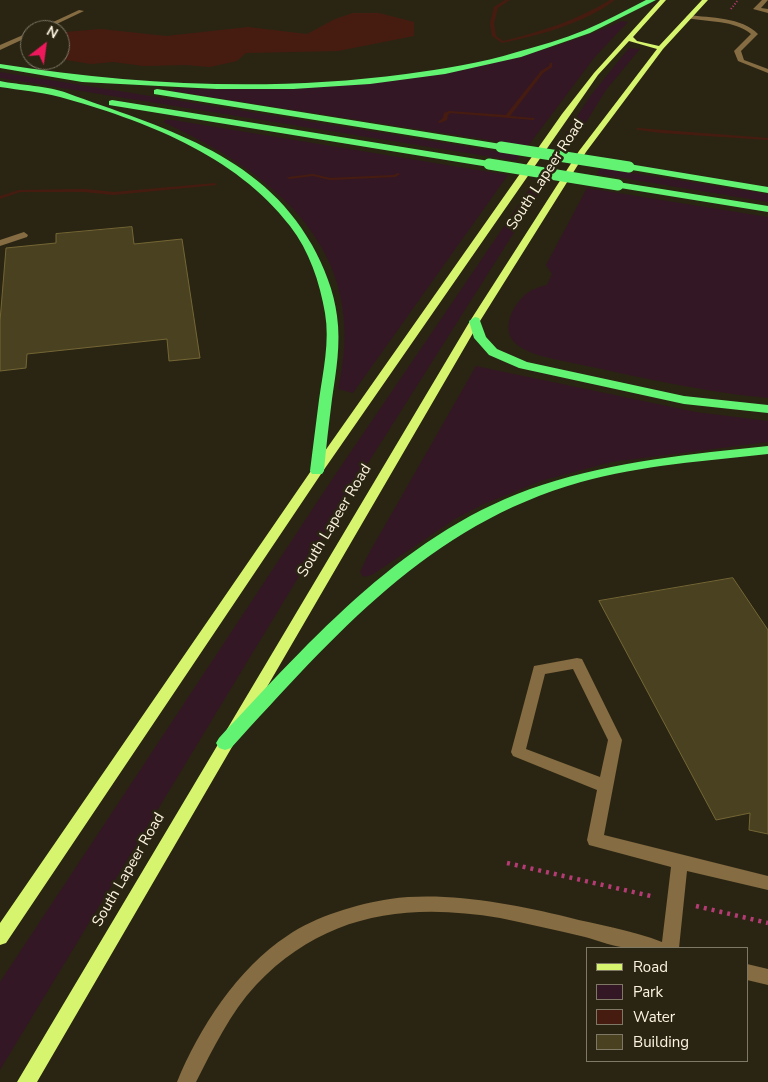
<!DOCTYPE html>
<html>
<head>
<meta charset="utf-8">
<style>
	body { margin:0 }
	#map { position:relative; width:768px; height:1082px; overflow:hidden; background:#2a2513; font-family:"Nunito Sans",sans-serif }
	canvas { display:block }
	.legend { position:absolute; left:586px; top:947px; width:162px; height:115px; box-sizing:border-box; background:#2a2513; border:1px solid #7e7865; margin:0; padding:6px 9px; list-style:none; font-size:15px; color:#fdf4df }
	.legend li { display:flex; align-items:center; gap:10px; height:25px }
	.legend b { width:25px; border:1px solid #7e7865 }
	.north { position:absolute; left:20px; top:20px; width:50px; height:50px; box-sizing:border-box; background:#2a2513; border:1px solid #7e7865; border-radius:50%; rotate:30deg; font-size:14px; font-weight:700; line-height:20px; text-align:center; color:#fdf4df }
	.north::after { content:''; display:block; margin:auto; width:18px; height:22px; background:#ee195c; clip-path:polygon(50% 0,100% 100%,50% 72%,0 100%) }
</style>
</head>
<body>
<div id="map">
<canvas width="768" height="1082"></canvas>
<ul class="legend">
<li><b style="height:6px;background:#d7f46e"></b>Road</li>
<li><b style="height:14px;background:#341724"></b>Park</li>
<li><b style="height:14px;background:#471c10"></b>Water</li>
<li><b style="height:14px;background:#4a4121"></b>Building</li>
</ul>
<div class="north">N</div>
</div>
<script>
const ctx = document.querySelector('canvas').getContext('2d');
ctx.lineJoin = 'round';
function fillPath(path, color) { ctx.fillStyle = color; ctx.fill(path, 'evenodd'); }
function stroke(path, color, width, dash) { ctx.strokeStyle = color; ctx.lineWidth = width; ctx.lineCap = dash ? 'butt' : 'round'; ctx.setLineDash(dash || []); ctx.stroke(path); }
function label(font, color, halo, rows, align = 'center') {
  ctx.font = font + ' "Nunito Sans",sans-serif'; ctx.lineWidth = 5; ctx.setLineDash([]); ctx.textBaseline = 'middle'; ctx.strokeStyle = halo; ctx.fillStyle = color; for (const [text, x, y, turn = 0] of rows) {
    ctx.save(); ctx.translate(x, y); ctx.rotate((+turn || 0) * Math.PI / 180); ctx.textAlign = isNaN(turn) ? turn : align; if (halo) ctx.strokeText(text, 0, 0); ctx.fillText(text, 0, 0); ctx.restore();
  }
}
fillPath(new Path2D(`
	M622 21 628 22 594 58 528 146 172 91 175 88C245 90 314 87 384 80 467 71 545 55 622 21Z
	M629 48 640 49 606 90 575 140 562 139 591 95Z
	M0 72 520 155 516 161 0 78Z
	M167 119 508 175 353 393 338 389C371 251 276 174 163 122Z
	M600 168 768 194V202L597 174Z
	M530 188 541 190 358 479 0 1070V982L335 475Z
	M587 188 768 217V398C694 391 622 373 549 358 537 355 523 351 514 342 501 328 513 305 526 294 532 289 539 287 547 285L552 274 546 265Z
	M476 366 696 412 768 421V442L612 462 544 480 484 504 455 519 372 575 363 577 360 572 368 555Z`), '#341724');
fillPath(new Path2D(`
	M353 13H379L414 22V36L338 51 246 53 237 61 210 67 186 65 144 66 113 62 91 64 60 59V34L65 32 101 29 166 36 248 27 307 34 335 19Z
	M215 183 217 185 113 195 84 192H20L0 199V196L19 190 86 189 114 192Z`), '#471c10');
fillPath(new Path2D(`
	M505 0H510L498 8 494 23 496 36 503 41C541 32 577 20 610 0H615C583 24 540 35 502 43L492 36 490 23 494 7Z
	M550 63H552V67L543 73 510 116 532 118H534V120L450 113 448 115 447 120 440 123 438 122 443 118 444 113 449 111 506 115 541 71 549 66Z
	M637 128 768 138V140L661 133 639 130H637Z
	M398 173 400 174 395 177 330 180 313 176 289 179 287 178 289 177 313 174 330 178 394 175Z`), '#471c10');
const building = new Path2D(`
	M132 227 134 244 182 239 200 358 169 361 167 339 27 354 26 368 0 371V321L6 248 56 243V234Z
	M733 578 768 630V834L749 830 750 813 716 820 599 601Z`);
fillPath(building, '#4a4121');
stroke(building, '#746634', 1);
stroke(new Path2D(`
	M731 9 738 0`), '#b53b74', 2, [1, 2]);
stroke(new Path2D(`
	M507 863 655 897
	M696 906 768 923`), '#b53b74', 4.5, [3, 5]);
fillPath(new Path2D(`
	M762 0H768L761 8 768 9V13L753 9Z
	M79 10 84 11 44 30H36Z
	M689 15C710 18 742 17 758 34L741 51 744 60 768 69V73L738 61 734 51 751 34C735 20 707 22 687 18L686 17Z
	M30 32V36L0 50V45Z
	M24 232 28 235 27 237 0 246V240Z
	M577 658 582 659 584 663 622 740 604 835 768 876V890L687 871 679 948C662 948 645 950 629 948 615 947 599 941 585 937 557 930 528 924 500 918 406 902 323 914 256 985 230 1013 213 1049 196 1082H177C199 1028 238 968 287 936 316 916 357 904 390 899 445 891 514 904 567 917 598 925 632 930 662 942L671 867 589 845 587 840 597 790 513 756 511 752 534 666ZM573 669 608 740 600 777 526 749 545 674Z
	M747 964 768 969V985L747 980Z`), '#856c42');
fillPath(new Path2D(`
	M660 0H666L633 37 637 41 659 46 702 0H708L663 49 586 152 480 321 37 1082H17L470 321 579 151 657 49 629 41 598 75 321 474 6 943 0 945V923L313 468 562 114 594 73Z`), '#d7f46e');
fillPath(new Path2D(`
	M646 0H656L590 33 521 57 445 74 370 84 293 89H217L82 82 0 68V64C134 85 271 92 406 74 443 69 481 63 517 52 539 46 563 39 585 30 606 21 626 10 646 0Z
	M0 81C19 85 50 86 67 93 159 127 260 152 312 245 324 267 334 291 337 316 341 344 336 372 332 399 329 423 326 447 324 471L322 474H312L310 471C313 447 316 423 319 400 323 372 330 341 325 313 320 283 309 250 290 226 236 155 143 120 60 97 41 92 20 90 0 87Z
	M157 89 501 144 506 147 501 150 154 94V90Z
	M112 100 489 161 494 164 489 167 109 105V101Z
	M629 164 768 187V193L626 169 624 167Z
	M618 182 768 206V212L614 187 613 185Z
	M475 317 479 318 486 337 497 349 527 362 684 396 768 405V413L684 404 519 368 489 355 474 338 469 321Z
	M768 446V454C706 461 642 465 581 482 428 525 335 635 231 748L225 750 219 748 216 743 219 738C313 638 407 529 542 485 615 461 692 454 768 446Z`), '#63f373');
stroke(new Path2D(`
	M501 147 629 167
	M489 164 618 185`), '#63f373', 11);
label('15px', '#fdf4df', '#2a2513', [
	["South Lapeer Road",546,175,-57],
	["South Lapeer Road",335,521,-59],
	["South Lapeer Road",129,870,-60]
]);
</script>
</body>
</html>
